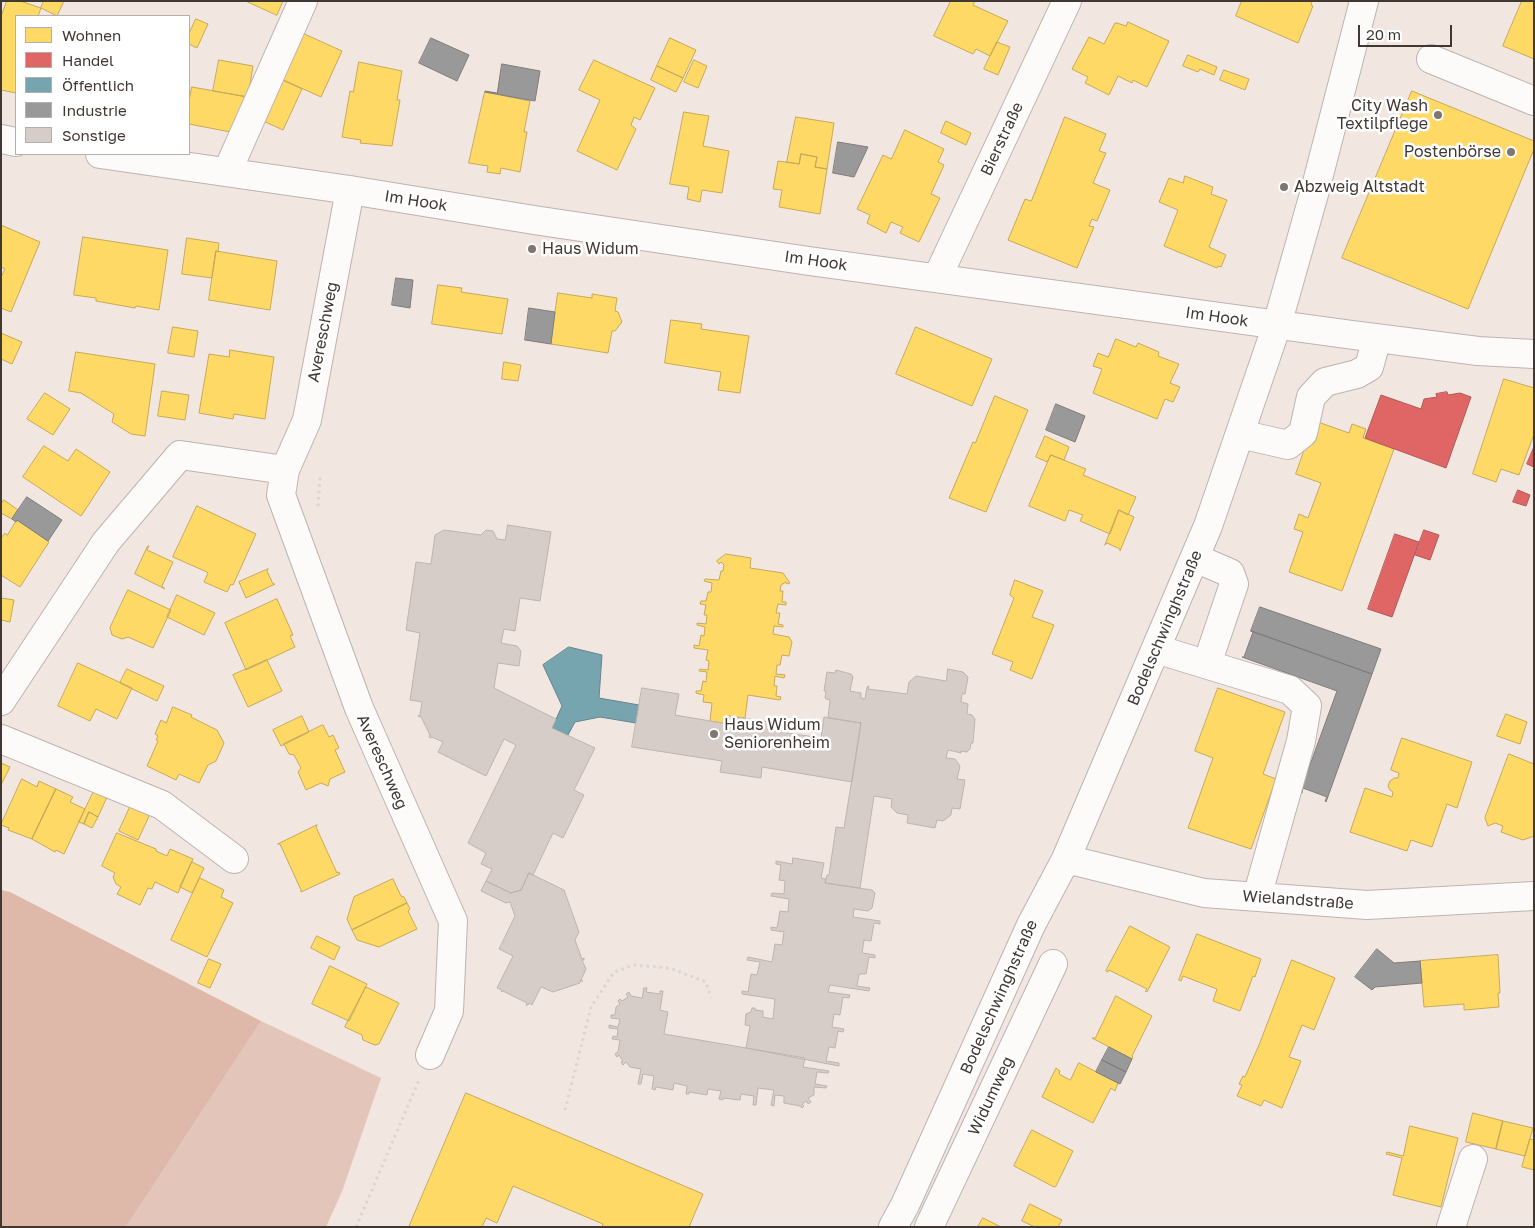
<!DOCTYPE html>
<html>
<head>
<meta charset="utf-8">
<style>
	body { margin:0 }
	#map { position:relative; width:1535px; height:1228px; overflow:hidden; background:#f2e6e1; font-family:"Golos Text",sans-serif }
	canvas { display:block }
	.frame { position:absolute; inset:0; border:2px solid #413834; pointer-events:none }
	.legend { position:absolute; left:15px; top:15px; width:175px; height:140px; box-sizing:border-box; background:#fff; border:1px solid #b3afae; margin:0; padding:6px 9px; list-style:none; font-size:15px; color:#413834 }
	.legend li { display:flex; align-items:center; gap:10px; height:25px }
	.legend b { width:25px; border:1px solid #b3afae }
	.scale { position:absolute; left:1358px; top:25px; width:94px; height:22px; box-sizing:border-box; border:2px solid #413834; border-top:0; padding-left:6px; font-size:15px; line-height:18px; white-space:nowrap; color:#413834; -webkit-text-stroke:4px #fff; paint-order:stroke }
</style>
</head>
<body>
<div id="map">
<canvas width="1535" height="1228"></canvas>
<div class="frame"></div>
<ul class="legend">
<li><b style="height:14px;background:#ffd966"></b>Wohnen</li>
<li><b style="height:14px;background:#e06666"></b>Handel</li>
<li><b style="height:14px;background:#76a5af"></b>Öffentlich</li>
<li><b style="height:14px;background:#999"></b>Industrie</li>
<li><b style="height:14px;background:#d6cdc9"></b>Sonstige</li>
</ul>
<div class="scale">20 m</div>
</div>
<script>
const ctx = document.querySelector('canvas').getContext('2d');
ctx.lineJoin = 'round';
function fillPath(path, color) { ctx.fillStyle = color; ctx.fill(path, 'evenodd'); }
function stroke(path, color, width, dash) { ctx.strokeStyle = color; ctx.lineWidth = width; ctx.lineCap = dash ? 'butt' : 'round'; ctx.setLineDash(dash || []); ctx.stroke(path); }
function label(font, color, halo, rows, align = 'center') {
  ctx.font = font + ' "Golos Text",sans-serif'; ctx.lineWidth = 5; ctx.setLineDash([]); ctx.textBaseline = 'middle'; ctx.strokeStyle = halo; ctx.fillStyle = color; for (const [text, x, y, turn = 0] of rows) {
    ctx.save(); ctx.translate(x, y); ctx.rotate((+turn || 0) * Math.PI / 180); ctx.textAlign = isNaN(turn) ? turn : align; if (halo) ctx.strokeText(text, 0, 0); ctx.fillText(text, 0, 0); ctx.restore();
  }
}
fillPath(new Path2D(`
	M261 1021 381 1078 343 1189 326 1227H126Z`), '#e3c5b9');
fillPath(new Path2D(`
	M1 890 10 892 261 1021 126 1227H1Z`), '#deb8a9');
const homes = new Path2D(`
	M7 1H20L41 8 38 16H16V93L1 90V17Z
	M44 1H64L57 16 41 8Z
	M246 1H283L277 15Z
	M951 1H975L973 5 1008 21 990 56 976 49 973 54 934 36Z
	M1242 1H1312L1311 5 1313 6 1298 43 1236 16Z
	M1522 1H1534V59L1503 46Z
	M196 19 208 24 197 48 189 44V34Z
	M1128 22 1169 41 1147 87 1133 80 1132 83 1118 76 1109 95 1085 83 1088 77 1072 69 1089 37 1104 44 1115 23H1117L1126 26Z
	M300 32 342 51 321 97 279 78Z
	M670 38 696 50 683 78 657 66Z
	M997 42 1010 47 998 75 984 69Z
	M1188 55 1217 67 1214 75 1200 69 1198 72 1183 66Z
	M219 60 253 66 248 97 213 91Z
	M594 60 655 88 640 120 634 117 631 125 636 129 617 170 577 151 600 100 579 90Z
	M694 60 707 66 698 88 684 82Z
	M359 62 402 71 397 100H400L392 146 360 143 361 140 342 137 350 91 353 92Z
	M657 66 683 78 676 92 651 80Z
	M1224 70 1249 79 1245 90 1220 80Z
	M280 79 302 89 283 130 261 120Z
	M192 87 248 97 241 134 189 124V102Z
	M1412 91 1534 141V149L1468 309 1342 258Z
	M485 92 530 101 524 132H527L520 172 501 168 500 174 487 172 488 166 469 163Z
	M684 112 709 116 703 146 729 151 722 193 702 190 700 202 687 199 689 187 670 184Z
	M796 117 834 123 827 169 815 167 817 157 801 154 799 164 787 162Z
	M1065 117 1106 134 1099 151 1106 153 1093 183 1110 190 1097 221 1092 219 1089 226 1094 227 1077 268 1008 240 1025 199 1031 201Z
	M946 121 971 133 966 145 941 133Z
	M905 130 944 149 938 162 944 165 931 194 940 198 919 242 900 233 903 227 891 222 886 233 867 223 870 215 857 209 883 155 891 159Z
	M801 154 817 157 815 167 827 169 820 214 779 207 782 190 773 189 778 161 799 164Z
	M1185 176 1213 187 1211 194 1227 200 1209 247 1226 255 1221 267 1218 266 1217 268 1164 246 1178 210 1159 202 1169 178 1183 183Z
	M1 225 40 242 11 312 1 308V277L5 269 1 267Z
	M83 237 168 250 159 310 136 306 135 308 96 301V298L74 295Z
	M187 238 219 243 218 252 216 251 212 278 182 274Z
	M216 251 277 261 270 310 209 300Z
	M438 285 462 288 461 292 508 299 502 334 432 324Z
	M558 293 592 298V294L617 298 615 311 618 312 622 322 615 331H612L608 353 551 344Z
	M671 320 702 324 701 329 749 336 740 393 718 390 721 372 665 363Z
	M173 327 198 331 194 357 168 353Z
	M916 327 992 359 972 406 896 374Z
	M1 333 22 342 12 364 1 359Z
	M1116 339 1136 347 1138 343 1159 352 1158 356 1179 364 1170 383 1180 387 1173 402 1165 399 1157 419 1093 393 1102 369 1093 366 1098 353 1108 357Z
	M230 350 274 357 265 419 234 414 233 419 199 413 209 354 229 357Z
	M76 352 155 364 145 436 131 434 112 422 114 414 81 393 69 391Z
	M504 362 521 365 518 381 502 379Z
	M1504 379 1534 388V434L1519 475 1501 469 1496 482 1473 474Z
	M162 391 189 395 185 420 158 416Z
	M45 393 70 409 53 435 27 419Z
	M995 396 1028 410 986 512 949 498 973 442 975 443Z
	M1315 421 1349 433 1352 424 1366 429 1363 438 1394 449 1342 591 1289 572 1303 532 1294 529 1299 514 1308 518 1321 483 1296 474Z
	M1045 436 1069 447 1064 460 1051 455 1047 462 1036 457Z
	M44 446 68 461 76 449 110 472 81 516 23 477Z
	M1051 455 1086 469 1083 475 1136 497 1128 515 1119 510 1110 534 1080 521 1083 515 1069 510 1065 521 1029 506Z
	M4 500 18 510 12 519 1 513V504Z
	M197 506 256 534 233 585 231 584 227 592 204 582 208 573 207 572 173 557Z
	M1119 510 1134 517 1120 551V549L1107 543 1105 545Z
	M17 520 49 542 20 587 1 575V538L5 533 7 535Z
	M148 546H149L147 550 173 562 162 586 165 589 135 574Z
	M726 554 751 558 750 568 783 573 790 583 787 584 786 582 781 585 780 591H783L782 602H786V605L778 604 776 613H780L778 624 783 625V627L774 626 773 634 789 637 792 642 789 656 782 655 780 665H777L776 674 785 675 784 678 775 676 774 686H777L776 696 781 697 780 700 748 695 745 718 729 716 728 724 710 721 712 703 703 702 704 695 696 693V691H701L703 681 706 682 707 672 699 671 700 669 708 670 709 661 706 660 708 650 694 648V645L699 646 701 635 704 636 705 627 697 625V623L706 624 707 615H704L706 605 700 604 701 601H706L708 592H711L712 583 704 581 705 579 719 580 721 571H723L724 565 721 562 719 564 717 561Z
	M268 569 267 571 273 584H275L246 598 239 582Z
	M1015 580 1043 591 1032 617 1054 625 1032 679 1010 670 1013 662 992 654 1014 598 1010 595Z
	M128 590 171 610 153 648 128 637 122 639 112 635 110 628Z
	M177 595 215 613 204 635 167 617Z
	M1 598 14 600 10 622 1 620Z
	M277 599 293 635 290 636 295 647 246 670 225 623Z
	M267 660 282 691 248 707 233 675Z
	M78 663 132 688 117 719 96 709 90 721 58 706Z
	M127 669 164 686 157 701 120 683Z
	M1218 688 1285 712 1263 774 1276 779 1251 849 1188 828 1213 758 1195 751Z
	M173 707 192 715 191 717 217 730 224 743 216 761 208 765 199 783 179 774 176 780 147 766 158 741 156 740 158 736 155 734 161 720 166 723Z
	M1506 714 1527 722 1520 744 1497 736Z
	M302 716 309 732 281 746 273 730Z
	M323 725 329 737 333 735 339 748 335 750 345 772 330 779 328 786 321 783 306 790 298 772 301 768 294 755 289 754 284 744Z
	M1402 738 1472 762 1457 808 1447 804 1432 847 1411 840 1407 851 1350 832 1365 788 1392 797 1393 792 1390 790 1388 786 1390 781 1394 778H1398L1399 773 1391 770Z
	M1509 754 1534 764V836L1523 840 1501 832 1503 826 1495 823 1488 826 1485 818Z
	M1 763 10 767 1 785Z
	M22 779 37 787 39 781 56 789 32 839 8 830 9 828 1 825Z
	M56 789 73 797 70 802 85 809 64 854 56 850 55 852 32 839Z
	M94 791 107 797 98 817 89 812 84 824 79 822Z
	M131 805 150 814 138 840 119 831Z
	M89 812 98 817 92 828 84 824Z
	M317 825 316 827 337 873 339 872 340 874 301 892V890L280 844H278Z
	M117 833 156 849V851L167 856 170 849 193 859 178 893 155 882 152 889 148 888 140 905 117 894 121 887 116 884 113 877 115 873 102 866Z
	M192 862 204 868 192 893 180 887Z
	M200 878 224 890 221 897 233 903 207 957 171 940Z
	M393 879 401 896 404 897 407 903 352 930 347 919 354 897Z
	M407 903 410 909 408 911 417 929 379 947 357 940 352 930Z
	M1130 926 1170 947 1147 992 1145 991 1147 989 1109 970 1108 972 1106 971Z
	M1197 934 1261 959 1255 977 1253 976 1240 1011 1213 1001 1217 989 1183 976 1181 981 1179 980Z
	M317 936 340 947 334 960 311 948Z
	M1498 955 1500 993H1498L1499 1007 1464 1010V1004L1424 1007 1420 961Z
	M209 959 221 964 210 988 198 983Z
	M1292 960 1335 978 1314 1030 1302 1025 1289 1057 1301 1061 1282 1108 1264 1100 1261 1106 1237 1096 1242 1085 1239 1084 1243 1076 1245 1077 1259 1045Z
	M330 966 367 984 349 1021 312 1004Z
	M366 987 399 1003 379 1044 375 1045 363 1040 362 1035 345 1027Z
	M1116 996 1152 1016 1132 1056 1133 1057 1132 1059 1092 1038H1095Z
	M1079 1063 1118 1083 1115 1091 1111 1088 1093 1123 1042 1097 1056 1068 1060 1071 1059 1074 1070 1080Z
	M466 1093 703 1194 689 1227H602L603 1224 513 1186 497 1223 486 1218 482 1227H409Z
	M1473 1113 1503 1121 1496 1149 1466 1142Z
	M1503 1121 1533 1128 1525 1156 1496 1149Z
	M1410 1126 1458 1138 1441 1207 1393 1195 1402 1158 1386 1154 1387 1152 1403 1156Z
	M1032 1130 1073 1151 1056 1186 1054 1187 1014 1166Z
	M1530 1139 1534 1140V1170L1522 1167Z
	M1030 1204 1062 1220 1058 1227H1035L1022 1221Z
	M983 1218 1001 1227H978Z`);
fillPath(homes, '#ffd966');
stroke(homes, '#c6a957', 1);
const shops = new Path2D(`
	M1447 392 1448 395 1460 393 1471 397 1446 468 1365 438 1381 395 1421 409 1424 399 1437 397 1436 394Z
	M1534 447V467L1527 464Z
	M1518 490 1530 495 1526 506 1513 502Z
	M1424 530 1439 535 1430 560 1415 555Z
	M1395 534 1419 542 1392 617 1368 609Z`);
fillPath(shops, '#e06666');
stroke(shops, '#b05857', 1);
const public = new Path2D(`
	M569 647 602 655 599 698 639 705 636 723 600 717 575 722 568 735 552 728 562 706 543 665Z`);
fillPath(public, '#76a5af');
stroke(public, '#66848a', 1);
const industry = new Path2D(`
	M431 38 469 55 457 81 419 63Z
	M502 64 540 71 535 101 485 92V91L497 93Z
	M838 142 868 147 854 177 833 173Z
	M396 278 413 280 410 308 392 305Z
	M529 308 555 312 551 344 525 340Z
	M1056 404 1085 416 1075 442 1046 430Z
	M27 497 62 520 48 541 17 520 16 522 12 519Z
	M1260 607 1381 649 1372 674 1251 631Z
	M1251 631 1372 674 1326 802 1325 801 1327 797 1303 788 1302 793 1300 792 1337 691 1242 657H1244L1253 632Z
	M1377 949 1394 963 1420 961 1422 983 1375 987 1372 990 1355 977Z
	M1109 1047 1132 1059 1126 1072 1102 1060Z
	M1102 1060 1126 1072 1120 1084 1096 1072Z`);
fillPath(industry, '#999');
stroke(industry, '#7f7c7b', 1);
const building = new Path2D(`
	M508 525 551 532 540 601 520 598 515 631 504 629 501 643 517 646 521 651 519 666 498 663 494 688 556 719 552 728 595 748 574 790 584 795 563 838 553 833 533 875 529 873 521 890 511 893 486 881 492 869 481 864 486 853 468 843 516 745 504 739 486 776 438 752 443 742 432 737 430 738 429 736 430 735 421 717 418 716 420 715 422 702 410 700 420 633 406 630 416 562 431 564 435 535 444 530 481 535 486 530 493 531 497 539 505 540Z
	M948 669 963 672 968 677 965 694H962L961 702 968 704 967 714 972 715 975 719 973 743H971L970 749 967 752 961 751V753L948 750 946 758 955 759 960 766 957 779 965 780 960 809 952 808 951 815 943 821 937 820 935 828 907 823 908 815 897 813 891 807 892 799 874 796 860 888 825 883 827 875H829L836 827 844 828 861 723 828 718 830 700 826 699 825 697 826 691H824L827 672 835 673 836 670 851 674 853 677 850 691 861 693V698L865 699 867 687 869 686 868 689 907 694 909 682 916 676 946 681Z
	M642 688 679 694 675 715 728 724 729 716 770 722 768 730 821 738 824 717 861 723 852 782 762 767 761 778 720 772 722 761 632 747Z
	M793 858 824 863 821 878 826 879 825 883 872 890 875 893 872 908 868 911 854 909 853 917 880 921V924L874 923 871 941 864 940 862 953 875 955V958L869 957 866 974H859L857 986 870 988 869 991 830 985 828 992 850 995 849 998 843 997 840 1015 834 1014 832 1027 844 1029 843 1032 838 1031 835 1048 829 1047 826 1061 839 1063V1066L746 1048 750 1026 745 1025 746 1014 751 1012 752 1008H755V1010L763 1011V1017L773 1019 775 999 742 994V991L748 992 751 974 757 975 760 962 747 960 748 957 772 962 775 944 782 945 784 932 771 930V927L777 928 780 911 788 912 789 899 771 896 772 893 784 894 785 881 779 880 781 865 776 864V861L792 864Z
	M529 873 564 890 579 932 575 940 582 959 584 958V960H582L586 969 581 980 583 981H580V983L553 992 541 987 532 1005 529 1003 528 1005H526L527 1003 503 991 501 992 502 990 497 988 513 956 499 949 515 916 510 902 506 903 481 891 486 881 511 893 521 890Z
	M644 988H647L646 992 660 994V991H663L660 1010 668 1012 664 1034 805 1058 803 1067 829 1071 828 1073 817 1072 815 1084 827 1086 826 1088 814 1087V1095L808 1098 811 1102 808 1104 807 1101 802 1104 804 1106 802 1108 800 1106 784 1103V1096L775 1095 774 1106 771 1105 774 1090 758 1088 756 1105H753L754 1096 741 1094 740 1100 723 1098V1100L719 1099 721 1091 708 1089 707 1095 689 1092V1094H686L687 1086 674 1083 673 1090 656 1087 655 1090 652 1089 654 1076 643 1074 641 1084H638L641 1069 630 1067 626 1062 623 1065 621 1062 623 1061 619 1055 617 1057 615 1054 618 1052 620 1040 612 1039 613 1036 617 1037 618 1029 609 1028V1025L618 1027 620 1019 611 1018V1015H615L616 1007 620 1004 618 1001 620 999 622 1001 628 997 626 994 629 992 631 996 642 998Z`);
fillPath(building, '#d6cdc9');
stroke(building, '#bdb3b0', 1);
const minor = new Path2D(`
	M1431 59 1534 101
	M1 139 16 142
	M100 154 350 190 534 220 809 261 1353 335 1478 351 1534 354
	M227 172 303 1
	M350 190 307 420 285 470 281 495 359 708 453 921 449 1011 430 1055
	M937 278 1067 1
	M1240 434 1288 445 1303 433 1311 397 1325 382 1357 374 1369 367 1377 338
	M1195 558 1230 573 1234 584 1207 664
	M1156 649 1290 690 1307 706 1301 741 1257 897
	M1 701 106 542 180 455 285 470
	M1 739 162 805 234 859
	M1066 859 1204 893 1367 905 1534 896
	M893 1227 905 1205 1031 925 1066 859 1208 526 1277 325 1314 194 1364 1
	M929 1227 1053 964
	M1451 1227 1473 1159`);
stroke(minor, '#bdb3b0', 30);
stroke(new Path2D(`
	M318 506 320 477
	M565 1110 591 1007 614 972 634 965 670 968 706 982 711 998
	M356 1227 419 1080`), '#dad6d4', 3, [2.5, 4]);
stroke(minor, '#fdfbfa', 28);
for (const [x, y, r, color] of [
	[1438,115,5,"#7f7571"],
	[1511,152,5,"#7f7571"],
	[1284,187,5,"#7f7571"],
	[532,249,5,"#7f7571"],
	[714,734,5,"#7f7571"]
]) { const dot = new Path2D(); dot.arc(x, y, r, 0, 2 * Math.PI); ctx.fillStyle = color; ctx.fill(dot); stroke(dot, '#fff', 2); }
label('16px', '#413834', '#fff', [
	["City Wash",1428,106,"right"],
	["Textilpflege",1428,124,"right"],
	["Postenbörse",1501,152,"right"],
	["Abzweig Altstadt",1294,187],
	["Haus Widum",542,249],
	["Haus Widum",724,725],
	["Seniorenheim",724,743]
], 'left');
label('16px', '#413834', '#fff', [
	["Bierstraße",1002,139,-65],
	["Im Hook",416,201,9],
	["Im Hook",816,261,8],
	["Im Hook",1217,317,8],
	["Avereschweg",323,332,-79],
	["Bodelschwinghstraße",1165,628,-67],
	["Avereschweg",382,762,66],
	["Wielandstraße",1298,900,4],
	["Bodelschwinghstraße",999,997,-66],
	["Widumweg",991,1096,-65]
]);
</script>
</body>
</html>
